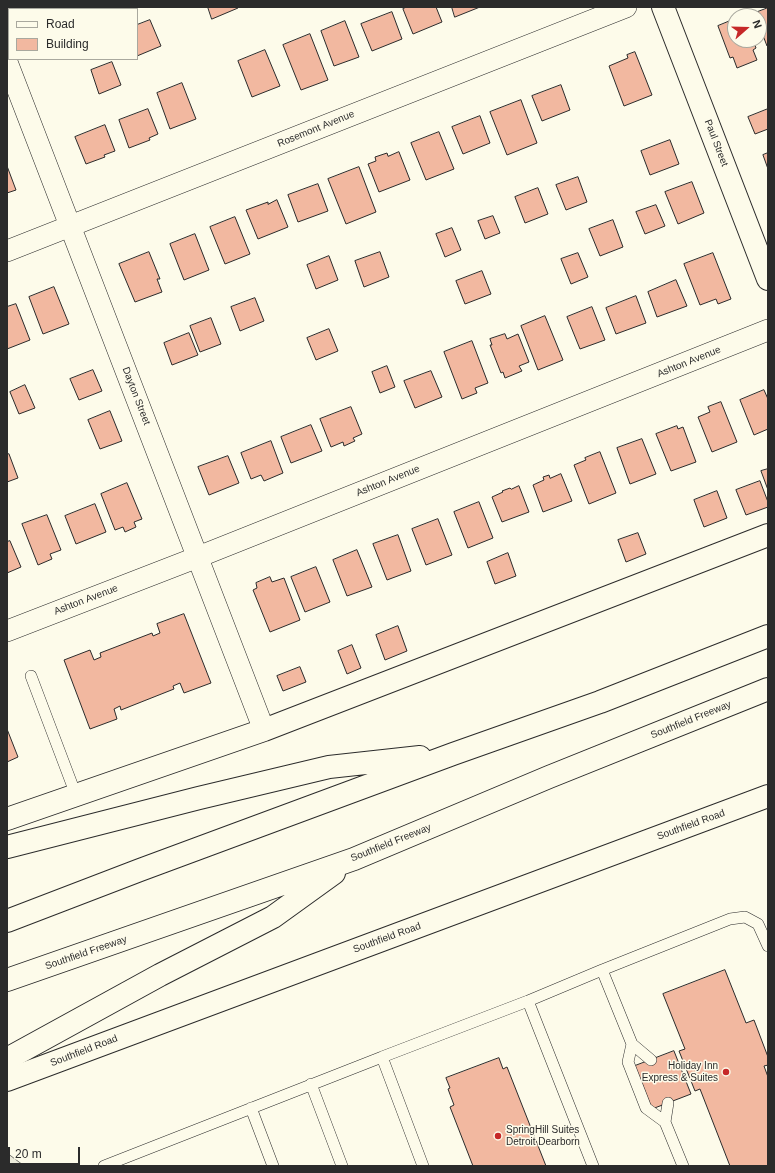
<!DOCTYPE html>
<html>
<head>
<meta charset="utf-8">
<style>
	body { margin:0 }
	#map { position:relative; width:775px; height:1173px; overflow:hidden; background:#fdfbea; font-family:Arial,sans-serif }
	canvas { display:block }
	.frame { position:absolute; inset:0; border:8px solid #2b2b2b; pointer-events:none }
	.legend { position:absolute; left:8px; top:8px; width:130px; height:52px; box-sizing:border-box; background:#fdfbea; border:1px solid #a9a89e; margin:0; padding:5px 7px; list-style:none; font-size:12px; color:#2b2b2b }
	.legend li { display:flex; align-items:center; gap:8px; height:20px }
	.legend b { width:20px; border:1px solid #a9a89e }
	.north { position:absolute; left:727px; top:8px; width:40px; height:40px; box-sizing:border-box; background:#fdfbea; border:1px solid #a9a89e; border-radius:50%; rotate:70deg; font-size:11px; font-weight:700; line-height:16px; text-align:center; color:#2b2b2b }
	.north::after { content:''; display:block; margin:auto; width:14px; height:18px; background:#c62828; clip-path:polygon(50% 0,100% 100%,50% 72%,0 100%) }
	.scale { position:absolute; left:8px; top:1147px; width:72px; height:18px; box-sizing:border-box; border:2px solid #2b2b2b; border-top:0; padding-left:5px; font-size:12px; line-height:14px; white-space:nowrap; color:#2b2b2b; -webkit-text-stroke:3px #fdfbea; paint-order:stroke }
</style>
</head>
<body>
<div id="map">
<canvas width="775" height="1173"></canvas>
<div class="frame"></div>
<ul class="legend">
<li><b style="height:5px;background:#fdfbea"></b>Road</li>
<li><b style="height:11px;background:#f2b8a0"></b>Building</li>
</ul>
<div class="north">N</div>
<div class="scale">20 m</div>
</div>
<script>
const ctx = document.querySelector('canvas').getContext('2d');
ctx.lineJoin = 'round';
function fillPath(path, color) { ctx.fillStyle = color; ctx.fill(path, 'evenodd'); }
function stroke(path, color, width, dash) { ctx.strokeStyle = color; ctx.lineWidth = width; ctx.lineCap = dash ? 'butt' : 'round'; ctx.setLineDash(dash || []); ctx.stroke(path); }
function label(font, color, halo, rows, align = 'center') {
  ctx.font = font + ' Arial,sans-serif'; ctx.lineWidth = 3; ctx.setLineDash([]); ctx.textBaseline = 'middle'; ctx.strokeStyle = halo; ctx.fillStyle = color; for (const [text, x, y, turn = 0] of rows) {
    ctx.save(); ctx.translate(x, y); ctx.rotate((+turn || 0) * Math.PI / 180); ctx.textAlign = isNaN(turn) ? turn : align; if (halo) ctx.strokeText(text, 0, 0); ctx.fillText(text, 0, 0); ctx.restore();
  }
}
const green = new Path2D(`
	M7 1153 23 1165V1166H7Z`);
fillPath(green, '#ecebdb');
stroke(green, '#74746e', 1);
const building = new Path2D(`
	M18 7H39L40 9H19Z
	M208 7H237L238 8 212 19Z
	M407 7H436L442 22 413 34 403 9Z
	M452 7H480L455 17Z
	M768 8V46H767L759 25V16H756L755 13Z
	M392 12 402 39 372 51 361 24Z
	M735 19V40H753L756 48 753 50 757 60 737 68 733 57 730 58 718 26Z
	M150 20 161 46 137 56V25Z
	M345 21 359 57 334 66 321 31Z
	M310 34 328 80 301 90 283 45Z
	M265 50 280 86 252 97 238 61Z
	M635 52 652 95 624 106 609 66 628 58 627 55Z
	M112 62 121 85 99 94 91 70Z
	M182 83 196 119 170 129 157 93Z
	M561 85 570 110 542 121 532 96Z
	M521 100 537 143 507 155 490 112Z
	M148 109 158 134 149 138 150 140 129 148 119 120Z
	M768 109V129L755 134 748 117Z
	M480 116 490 143 463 154 452 127Z
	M105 125 115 151 104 155 105 157 86 164 75 137Z
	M439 132 454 169 426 180 411 143Z
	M670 140 679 164 650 175 641 151Z
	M399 152 410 180 379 192 368 164 376 161 375 157 387 153 388 156Z
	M768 153V169L763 155Z
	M7 166 16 190 7 193Z
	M359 167 376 212 346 224 328 179Z
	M578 177 587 202 566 210 556 185Z
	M692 182 704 213 678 224 665 192Z
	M318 184 328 211 298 222 288 195Z
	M538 188 548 214 525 223 515 197Z
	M277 200 288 227 258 239 246 210 268 202V204Z
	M656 205 665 226 645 234 636 212Z
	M493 216 500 233 485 239 478 221Z
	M235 217 250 254 225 264 210 227Z
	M613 220 623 247 600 256 589 229Z
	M452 228 461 250 445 257 436 234Z
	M195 234 209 270 184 280 170 244Z
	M149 252 160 279H157L162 292 135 302 119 264Z
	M380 252 389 277 364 287 355 261Z
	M578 253 588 277 571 284 561 259Z
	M713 253 731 299 718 304 716 299 700 305 684 264Z
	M329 256 338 280 316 289 307 265Z
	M482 271 491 294 465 304 456 281Z
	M676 280 687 306 657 317 648 292Z
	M54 287 69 324 43 334 29 297Z
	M636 296 646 323 616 334 606 308Z
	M255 298 264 321 240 331 231 307Z
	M16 304 30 340 7 349V307Z
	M592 307 605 340 580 349 567 317Z
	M545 316 563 360 538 370 521 326Z
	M211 318 221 344 200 352 190 326Z
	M329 329 338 351 316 360 307 338Z
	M189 333 198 355 172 365 164 343Z
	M505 334 507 339 518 334 529 362 519 366 522 371 505 378 503 372 501 373 490 345H492L490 339Z
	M472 341 488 383 475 388 477 393 462 399 444 352Z
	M387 366 395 387 380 393 372 372Z
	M93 370 102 391 79 400 70 379Z
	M431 371 442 397 415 408 404 381Z
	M25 385 35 408 19 414 10 392Z
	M764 390 768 399V429L754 435 740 400Z
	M721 402 737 442 712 452 698 417 710 412 708 407Z
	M351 407 362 434 353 438 355 441 344 446 343 442 331 447 320 419Z
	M110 411 122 441 100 449 88 420Z
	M311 425 322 451 291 463 281 437Z
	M677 426 678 429 683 427 696 462 671 471 656 434Z
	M642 439 656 474 630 484 617 448Z
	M271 441 283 473 264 481 261 475 251 479 241 453Z
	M600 452 616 493 589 504 574 465 586 460 585 458Z
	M9 454 18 478 7 482V455Z
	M228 456 239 483 209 495 198 467Z
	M768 469V490L761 471Z
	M561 474 572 501 543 512 533 485 544 480 543 477 549 475 550 478Z
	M760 481 768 502V507L746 515 736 490Z
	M127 483 142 519 134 522 136 527 125 532 123 527 115 530 101 494Z
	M519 486 529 512 502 522 492 497 503 492 502 491 510 488 511 489Z
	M717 491 727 518 704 527 694 500Z
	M479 502 493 538 468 548 454 512Z
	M95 504 106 532 76 544 65 516Z
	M47 515 61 550 50 554 52 559 38 565 22 524Z
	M438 519 452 555 426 565 412 529Z
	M638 533 646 554 626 562 618 540Z
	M398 535 411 571 387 580 373 544Z
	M10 541 21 567 7 573V542Z
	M357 550 372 587 347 596 333 560Z
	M508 553 516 576 495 584 487 562Z
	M316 567 330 602 305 612 291 577Z
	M270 577 272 582 284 578 300 620 270 632 253 590 257 588 256 583Z
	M184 614 211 683 184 693 180 683 173 686 174 689 121 710 120 706 114 709 117 719 90 729 64 660 90 650 94 660 101 657 100 653 152 633 153 636 160 633 157 624Z
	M398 626 407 651 385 660 376 635Z
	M352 645 361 668 347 674 338 651Z
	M300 667 306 682 283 691 277 676Z
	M7 729 18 757 7 762Z
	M725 970 746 1023 754 1020 768 1057V1065L764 1066 768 1077V1166H730L700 1089 695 1091 679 1051 685 1049 663 994Z
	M674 1051 691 1094 652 1109 635 1066Z
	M499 1058 503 1069 507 1067 546 1166H473L450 1107 454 1105 448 1089 450 1088 446 1078Z`);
fillPath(building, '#f2b8a0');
stroke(building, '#2b2b2b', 1);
const lane = new Path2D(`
	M31 676 76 795
	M602 970 730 919 745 917 758 924 768 946
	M528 1001 593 1166
	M632 1044 651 1060
	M311 1084 342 1166
	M251 1108 273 1166
	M665 1122 668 1103
	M104 1166 382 1057
	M423 1166 382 1057 528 1001 602 970 632 1044 628 1062 646 1108 665 1122 683 1166`);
const street = new Path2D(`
	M7 62 264 730
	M7 251 626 7
	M7 631 198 557 768 330`);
const secondary = new Path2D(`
	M663 7 768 279
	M7 819 264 730 768 535
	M7 1080 768 796`);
const highway = new Path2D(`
	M7 847 199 798 329 767 420 757
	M7 921 140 870 453 754 600 702 768 636
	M7 980 354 859 549 777 768 689
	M7 1059 160 975 273 917 334 873`);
stroke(lane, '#2b2b2b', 12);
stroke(street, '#2b2b2b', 22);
stroke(secondary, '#2b2b2b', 24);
stroke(highway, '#2b2b2b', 24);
stroke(lane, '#fdfbea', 11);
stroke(street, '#fdfbea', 21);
stroke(secondary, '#fdfbea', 22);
stroke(highway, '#fdfbea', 22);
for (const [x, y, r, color] of [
	[726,1072,4,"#c62828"],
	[498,1136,4,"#c62828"]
]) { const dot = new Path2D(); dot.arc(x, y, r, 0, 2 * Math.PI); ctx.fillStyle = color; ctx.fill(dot); stroke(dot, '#fdfbea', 1.5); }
label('10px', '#2b2b2b', '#fdfbea', [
	["Rosemont Avenue",316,129,-22],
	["Paul Street",716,143,69],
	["Ashton Avenue",689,362,-22],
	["Dayton Street",136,396,69],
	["Ashton Avenue",388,481,-22],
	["Ashton Avenue",86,600,-21],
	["Southfield Freeway",691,720,-22],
	["Southfield Road",691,825,-20],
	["Southfield Freeway",391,843,-22],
	["Southfield Road",387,938,-20],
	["Southfield Freeway",86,953,-19],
	["Southfield Road",84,1051,-21]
]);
label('10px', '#2b2b2b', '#fdfbea', [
	["Holiday Inn",718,1066],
	["Express & Suites",718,1078],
	["SpringHill Suites",506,1130,"left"],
	["Detroit Dearborn",506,1142,"left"]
], 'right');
</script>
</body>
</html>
